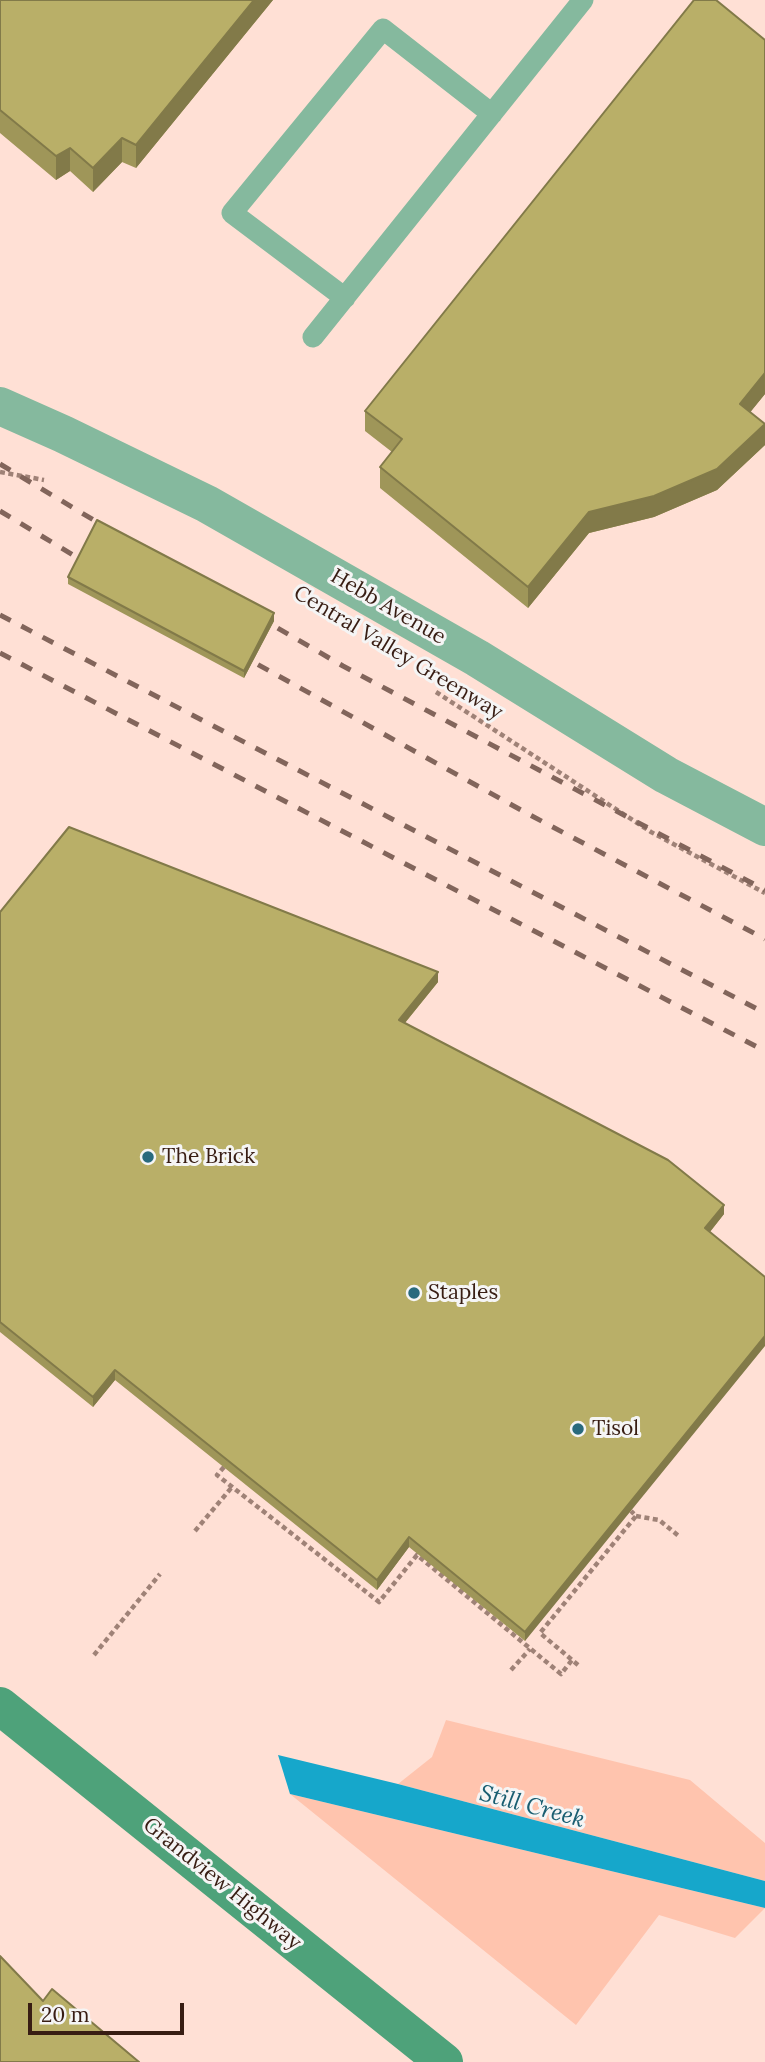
<!DOCTYPE html>
<html>
<head>
<meta charset="utf-8">
<style>
	body { margin:0 }
	#map { position:relative; width:765px; height:2062px; overflow:hidden; background:#ffe0d5; font-family:Lora,serif }
	canvas { display:block }
	.scale { position:absolute; left:28px; top:2003px; width:156px; height:32px; box-sizing:border-box; border:4px solid #381d13; border-top:0; padding-left:9px; font-size:21px; line-height:24px; white-space:nowrap; color:#381d13; -webkit-text-stroke:5px #f5f5f5; paint-order:stroke }
</style>
</head>
<body>
<div id="map">
<canvas width="765" height="2062"></canvas>
<div class="scale">20 m</div>
</div>
<script>
const ctx = document.querySelector('canvas').getContext('2d');
ctx.lineJoin = 'round';
function fillPath(path, color) { ctx.fillStyle = color; ctx.fill(path, 'evenodd'); }
function stroke(path, color, width, dash) { ctx.strokeStyle = color; ctx.lineWidth = width; ctx.lineCap = dash ? 'butt' : 'round'; ctx.setLineDash(dash || []); ctx.stroke(path); }
function label(font, color, halo, rows, align = 'center') {
  ctx.font = font + ' Lora,serif'; ctx.lineWidth = 6; ctx.setLineDash([]); ctx.textBaseline = 'middle'; ctx.strokeStyle = halo; ctx.fillStyle = color; for (const [text, x, y, turn = 0] of rows) {
    ctx.save(); ctx.translate(x, y); ctx.rotate((+turn || 0) * Math.PI / 180); ctx.textAlign = isNaN(turn) ? turn : align; if (halo) ctx.strokeText(text, 0, 0); ctx.fillText(text, 0, 0); ctx.restore();
  }
}
fillPath(new Path2D(`
	M446 1720 690 1780 765 1843V1881L398 1784 432 1757Z
	M290 1794 765 1908 735 1938 659 1915 576 2025Z`), '#ffc4ae');
fillPath(new Path2D(`
	M278 1755 398 1784 765 1881V1908L290 1794Z`), '#16a7cb');
stroke(new Path2D(`
	M0 472 44 480
	M436 692 651 832 765 893
	M224 1467 217 1475 379 1602 417 1555 561 1674 572 1660
	M636 1516 659 1520 680 1537
	M195 1531 232 1487
	M94 1655 160 1574
	M578 1665 540 1633 636 1516 631 1511
	M511 1670 530 1649`), '#9f8277', 4.5, [5, 3.5]);
stroke(new Path2D(`
	M345 298 232 213 383 29 492 114
	M313 337 583 0`), '#85b99e', 21);
stroke(new Path2D(`
	M0 406 63 434 207 504 477 658 666 775 765 827`), '#85b99e', 38);
stroke(new Path2D(`
	M0 1706 444 2062`), '#4ea27a', 38);
stroke(new Path2D(`
	M0 464 112 531
	M0 511 93 567
	M0 615 765 1013
	M257 616 343 666 765 890
	M0 653 765 1051
	M237 653 530 815 765 939`), '#82655b', 5, [12, 12]);
fillPath(new Path2D(`
	M0 0H273L136 168 122 162 93 192 70 171 56 180 0 133Z
	M765 394 750 412 765 445 717 490 654 517 589 533 528 608 380 488V467L392 452 365 431V411Z
	M68 577 274 621 244 678 68 584Z
	M0 912 438 982 405 1023 724 1214 710 1232 525 1641 409 1547 377 1590 115 1380 93 1407 0 1332Z`), '#9f9659');
fillPath(new Path2D(`
	M254 0H273L136 168V145Z
	M122 138V162L93 192V168Z
	M70 148V171L56 180V156Z
	M765 373V394L740 425V404Z
	M765 424V445L717 490 654 517 589 533 528 608V587L589 512Z
	M274 613V621L244 678V671Z
	M438 972V982L399 1030V1020Z
	M724 1205V1214L705 1238V1228Z
	M765 1336V1346L525 1641V1632Z
	M115 1370V1380L93 1407V1397Z
	M409 1537V1547L377 1590V1580Z`), '#827a49');
const building = new Path2D(`
	M0 0H254L136 145 122 138 93 168 70 148 56 156 0 110Z
	M694 0H716L765 40V373L740 404 765 424 717 469 654 496 589 512 528 587 380 467 402 439 365 411Z
	M97 520 274 613 244 671 68 577Z
	M69 827 438 972 399 1020 668 1160 724 1205 705 1228 765 1277V1336L525 1632 409 1537 377 1580 115 1370 93 1397 0 1322V912Z
	M0 1956 43 2001 52 1989 139 2062H0Z`);
fillPath(building, '#b9af68');
stroke(building, '#827a49', 2);
for (const [x, y, r, color] of [
	[148,1157,7,"#296a7d"],
	[414,1293,7,"#296a7d"],
	[578,1429,7,"#296a7d"]
]) { const dot = new Path2D(); dot.arc(x, y, r, 0, 2 * Math.PI); ctx.fillStyle = color; ctx.fill(dot); stroke(dot, '#f5f5f5', 2.5); }
label('21px', '#381d13', '#f5f5f5', [
	["Hebb Avenue",388,607,30],
	["Central Valley Greenway",398,653,31],
	["Grandview Highway",222,1884,39]
]);
label('21px', '#381d13', '#f5f5f5', [
	["The Brick",162,1157],
	["Staples",428,1293],
	["Tisol",592,1429]
], 'left');
label('italic 23px', '#1a5e71', '#f5f5f5', [
	["Still Creek",532,1807,15]
]);
</script>
</body>
</html>
